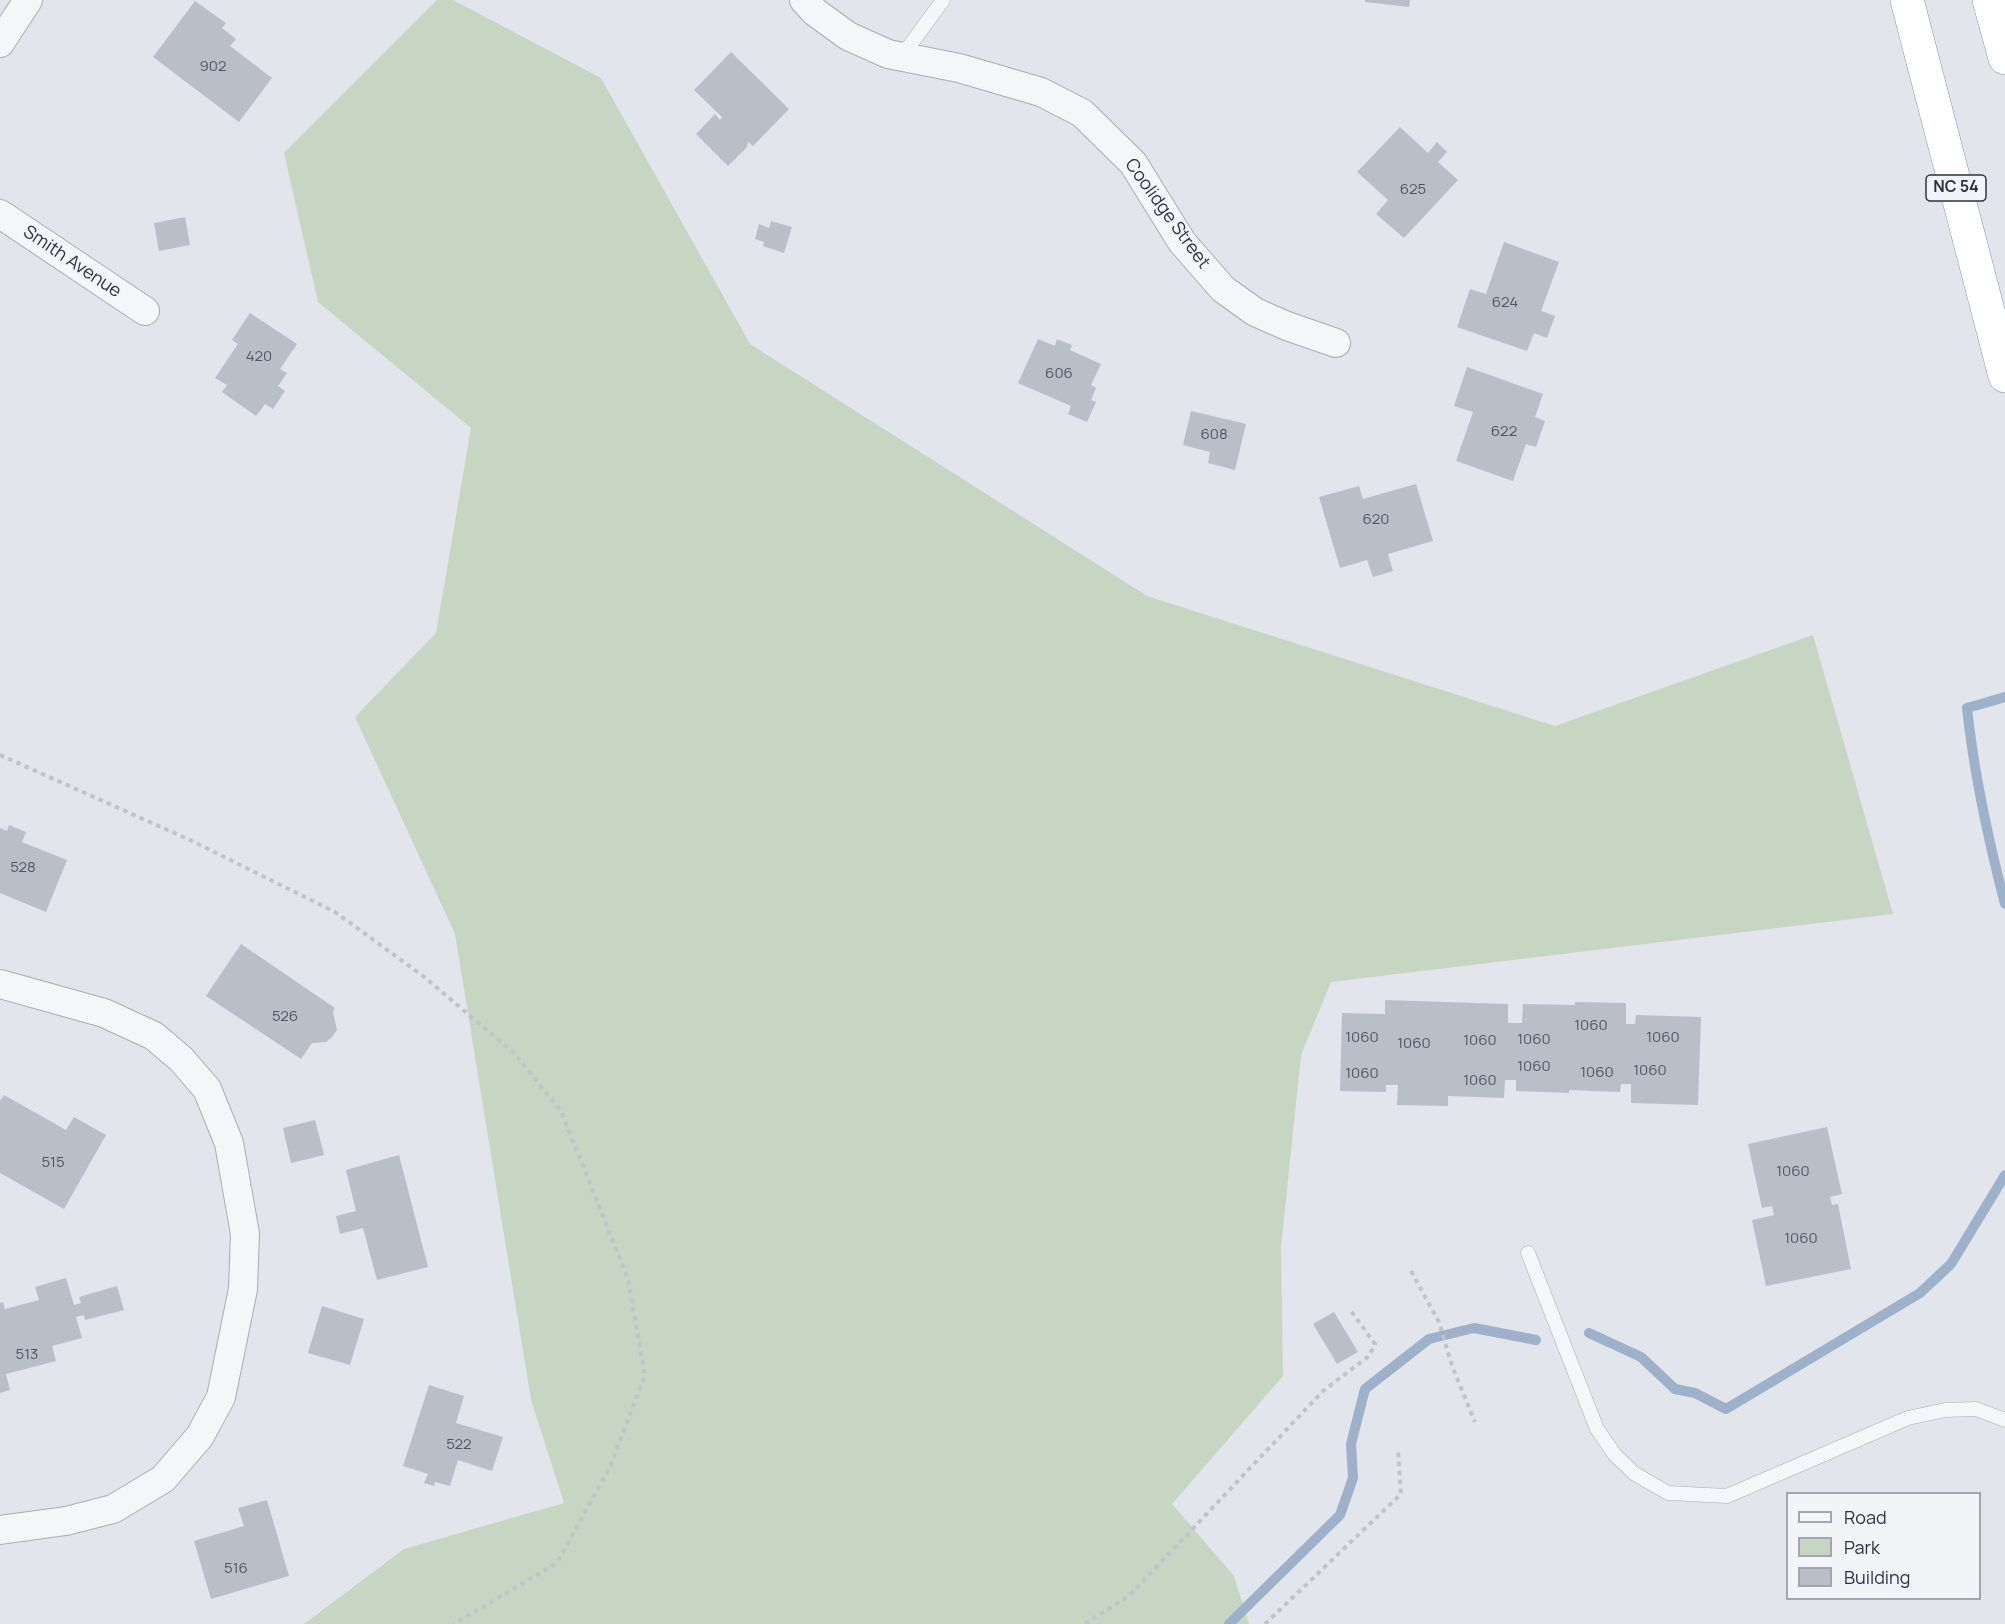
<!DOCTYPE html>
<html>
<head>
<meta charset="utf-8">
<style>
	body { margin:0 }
	#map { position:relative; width:2005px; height:1624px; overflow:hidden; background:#e2e5eb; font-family:Manrope,sans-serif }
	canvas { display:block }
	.legend { position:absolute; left:1786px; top:1492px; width:195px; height:108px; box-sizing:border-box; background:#f2f4f8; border:2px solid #a2a6b0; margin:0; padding:8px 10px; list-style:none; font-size:18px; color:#2a3243 }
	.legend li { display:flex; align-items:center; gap:12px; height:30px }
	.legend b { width:30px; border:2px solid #a2a6b0 }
</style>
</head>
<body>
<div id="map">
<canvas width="2005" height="1624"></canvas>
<ul class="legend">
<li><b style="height:8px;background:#f5f6f9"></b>Road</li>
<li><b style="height:16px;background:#c7d5c3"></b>Park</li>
<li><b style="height:16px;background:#b9bec8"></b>Building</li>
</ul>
</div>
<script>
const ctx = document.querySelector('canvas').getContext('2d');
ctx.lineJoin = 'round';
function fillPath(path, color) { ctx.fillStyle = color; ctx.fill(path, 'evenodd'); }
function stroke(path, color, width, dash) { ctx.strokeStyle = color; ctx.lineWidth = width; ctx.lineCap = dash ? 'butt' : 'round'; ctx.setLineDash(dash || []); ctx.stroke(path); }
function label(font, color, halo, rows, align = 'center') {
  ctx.font = font + ' Manrope,sans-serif'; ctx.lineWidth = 5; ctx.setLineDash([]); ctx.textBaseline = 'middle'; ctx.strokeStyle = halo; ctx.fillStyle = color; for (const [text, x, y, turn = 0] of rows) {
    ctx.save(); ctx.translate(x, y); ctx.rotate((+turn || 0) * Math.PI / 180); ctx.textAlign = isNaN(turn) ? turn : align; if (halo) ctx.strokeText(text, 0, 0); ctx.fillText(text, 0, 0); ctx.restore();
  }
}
fillPath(new Path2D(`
	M437 0H453L601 78 750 344 1147 596 1555 726 1813 635 1893 914 1331 982 1301 1055 1281 1247 1283 1376 1172 1504 1234 1576 1249 1624H304L404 1549 564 1503 531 1400 455 934 355 717 436 633 471 428 318 302 284 153Z`), '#c7d5c3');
stroke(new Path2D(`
	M2005 697 1967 708C1974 774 1988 839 2005 904
	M1589 1333 1641 1357 1675 1389 1695 1393 1726 1409 1920 1293 1951 1264 2005 1175
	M1229 1624 1340 1515 1353 1478 1351 1444 1365 1389 1429 1339 1474 1328 1536 1340`), '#9db1cb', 10);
fillPath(new Path2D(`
	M1365 0H1410L1409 7 1365 2Z
	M195 1 226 23 222 28 236 39 230 46 272 78 239 122 153 57Z
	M731 52 789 109 753 146 748 142 747 147 728 166 696 134 715 114 720 120 722 117 694 90Z
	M1400 127 1428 153 1437 142 1447 152 1438 162 1458 180 1404 238 1376 214 1388 200 1357 172Z
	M185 217 190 245 159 251 154 223Z
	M771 221 792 227 784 253 763 246 764 242 755 239 759 224 769 228Z
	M1504 242 1559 262 1541 311 1555 316 1547 338 1534 333 1527 351 1457 327 1470 289 1486 294Z
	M250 313 297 344 280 369 287 373 278 386 285 391 273 409 265 404 256 416 222 392 227 385 215 378 238 344 232 340Z
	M1038 339 1055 346 1057 339 1072 345 1070 350 1101 364 1091 385 1096 388 1091 400 1096 402 1087 422 1068 414 1071 406 1018 383Z
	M1467 367 1543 394 1535 417 1545 421 1536 447 1526 444 1513 481 1456 461 1473 412 1454 406Z
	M1191 411 1246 424 1235 470 1208 463 1210 452 1183 445Z
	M1416 484 1433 541 1388 554 1393 571 1373 577 1367 560 1340 568 1319 497 1359 486 1363 499Z
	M9 825 26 832 22 842 67 860 46 912 0 893V828L7 831Z
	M241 944 335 1008 333 1012 337 1030 332 1037 326 1042 312 1043 301 1059 206 996Z
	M1385 1000 1508 1004V1023H1522L1523 1004 1575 1005V1002L1626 1003V1024H1635L1636 1015 1701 1017 1698 1105 1631 1103V1084H1621L1620 1092 1569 1090V1093L1516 1091V1080H1505L1504 1098 1448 1096V1106L1397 1105 1398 1085H1386V1092L1340 1091 1342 1013 1385 1014Z
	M4 1095 66 1130 74 1117 106 1135 64 1209 0 1173V1101Z
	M315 1120 324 1155 291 1163 283 1128Z
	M1827 1127 1842 1194 1830 1197 1832 1205 1838 1204 1851 1269 1766 1286 1752 1220 1774 1215 1772 1206 1762 1208 1748 1144Z
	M399 1155 428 1267 377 1280 363 1228 340 1234 336 1216 356 1211 346 1170Z
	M66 1278 74 1305 81 1303 79 1297 117 1286 124 1310 85 1320 84 1315 76 1317 82 1338 52 1346 56 1361 6 1374 10 1390 0 1393V1303L3 1302 5 1309 39 1300 35 1287Z
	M322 1306 364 1319 350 1365 308 1353Z
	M1334 1312 1358 1352 1337 1364 1313 1324Z
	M429 1385 464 1396 456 1423 503 1437 492 1471 458 1460 450 1486 435 1482 434 1486 424 1483 428 1474 403 1466Z
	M267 1500 289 1576 211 1599 194 1541 244 1526 238 1508Z`), '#b9bec8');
const service = new Path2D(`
	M902 56 943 0
	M1528 1253 1597 1429 1615 1455 1635 1474 1668 1493 1727 1496 1908 1418 1945 1410 1976 1409 2005 1420`);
const minor = new Path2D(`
	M804 0 815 12 848 36 888 54 959 68 1041 92 1082 113 1133 163 1182 242 1223 289 1255 312 1287 326 1336 343
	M0 43 28 0
	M0 214 145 311
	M0 984 104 1013 154 1036 181 1059 207 1089 229 1143 245 1234 243 1289 221 1397 200 1436 163 1479 113 1509 66 1521 0 1530`);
const trunk = new Path2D(`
	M1907 0 2005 376
	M1989 0 2005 58`);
stroke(service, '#a7acb5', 15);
stroke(minor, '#a7acb5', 30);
stroke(trunk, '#8992a2', 34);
stroke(new Path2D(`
	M0 755 190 840 335 912 423 976 514 1053 561 1111 628 1279 645 1375 610 1467 557 1563 454 1624
	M1411 1271 1439 1322 1452 1366 1475 1422
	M1085 1624 1129 1596 1323 1391 1369 1356 1375 1344 1351 1311
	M1265 1624 1401 1494 1398 1451`), '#c0c3ca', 4, [4.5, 4.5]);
stroke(service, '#f5f6f9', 14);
stroke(minor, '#f5f6f9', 28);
stroke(trunk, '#fff', 33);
label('15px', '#4e5564', null, [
	["902",213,67],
	["625",1413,190],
	["624",1505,303],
	["420",259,357],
	["606",1059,374],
	["622",1504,432],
	["608",1214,435],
	["620",1376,520],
	["528",23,868],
	["526",285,1017],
	["1060",1591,1026],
	["1060",1362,1038],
	["1060",1663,1038],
	["1060",1534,1040],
	["1060",1480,1041],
	["1060",1414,1044],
	["1060",1534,1067],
	["1060",1650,1071],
	["1060",1597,1073],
	["1060",1362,1074],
	["1060",1480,1081],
	["515",53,1163],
	["1060",1793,1172],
	["1060",1801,1239],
	["513",27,1355],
	["522",459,1445],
	["516",236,1569]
]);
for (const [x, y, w] of [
	[1956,188,60]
]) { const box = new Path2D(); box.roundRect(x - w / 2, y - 13, w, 26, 4.5); ctx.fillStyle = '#f2f4f8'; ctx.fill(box); stroke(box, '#2a3243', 1.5); }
label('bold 16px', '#2a3243', null, [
	["NC 54",1956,188]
]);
label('18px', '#2a3243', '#f2f4f8', [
	["Coolidge Street",1167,214,54],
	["Smith Avenue",72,262,34]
]);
</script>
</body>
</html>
